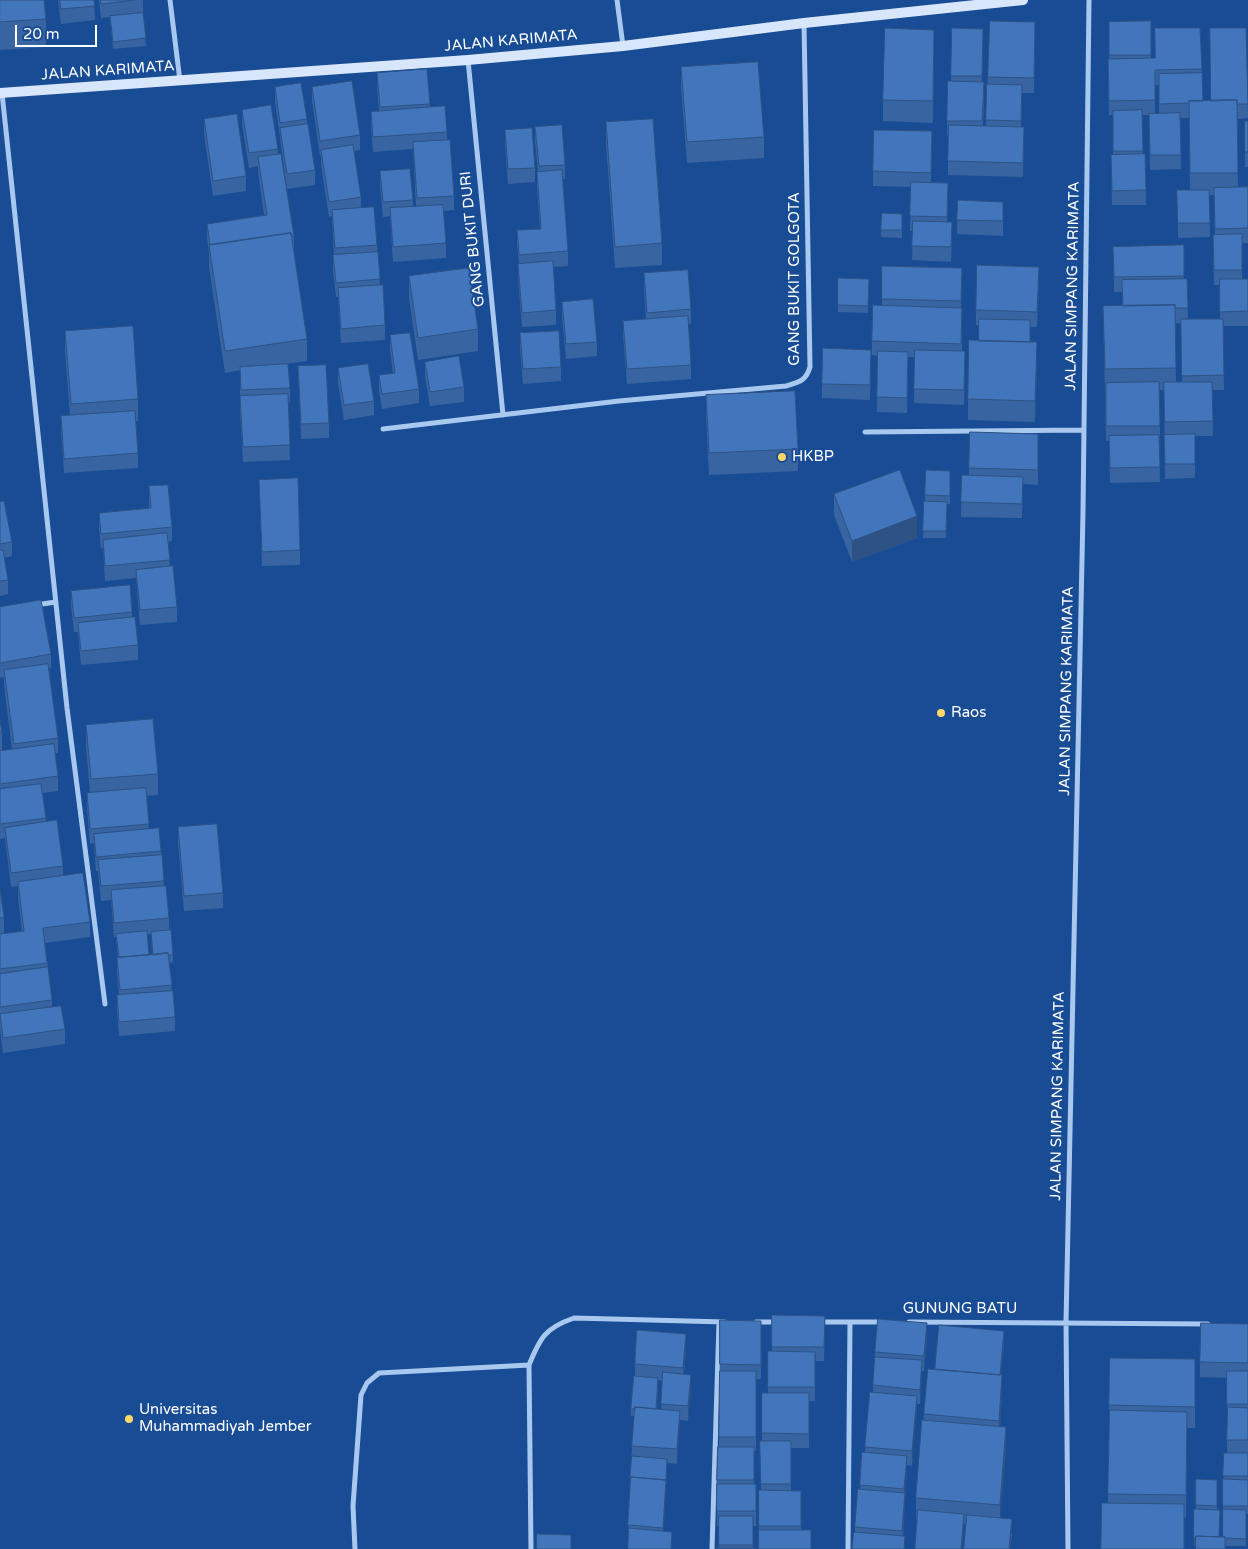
<!DOCTYPE html>
<html>
<head>
<meta charset="utf-8">
<style>
	body { margin:0 }
	#map { position:relative; width:1248px; height:1549px; overflow:hidden; background:#184c94; font-family:"Varela Round",sans-serif }
	canvas { display:block }
	.scale { position:absolute; left:15px; top:25px; width:82px; height:22px; box-sizing:border-box; border:2px solid #fff; border-top:0; padding-left:6px; font-size:15px; line-height:18px; white-space:nowrap; color:#fff; -webkit-text-stroke:4px #184c94; paint-order:stroke }
</style>
</head>
<body>
<div id="map">
<canvas width="1248" height="1549"></canvas>
<div class="scale">20 m</div>
</div>
<script>
const ctx = document.querySelector('canvas').getContext('2d');
ctx.lineJoin = 'round';
function stroke(path, color, width, dash) { ctx.strokeStyle = color; ctx.lineWidth = width; ctx.lineCap = dash ? 'butt' : 'round'; ctx.setLineDash(dash || []); ctx.stroke(path); }
function fillPath(path, color) { ctx.fillStyle = color; ctx.fill(path, 'evenodd'); }
function label(font, color, halo, rows, align = 'center') {
  ctx.font = font + ' "Varela Round",sans-serif'; ctx.lineWidth = 4; ctx.setLineDash([]); ctx.textBaseline = 'middle'; ctx.strokeStyle = halo; ctx.fillStyle = color; for (const [text, x, y, turn = 0] of rows) {
    ctx.save(); ctx.translate(x, y); ctx.rotate((+turn || 0) * Math.PI / 180); ctx.textAlign = isNaN(turn) ? turn : align; if (halo) ctx.strokeText(text, 0, 0); ctx.fillText(text, 0, 0); ctx.restore();
  }
}
stroke(new Path2D(`
	M170 0 180 81
	M617 0 623 46
	M468 60 503 415
	M2 93 67 708 105 1004
	M383 429 619 401 786 386C799 382 806 381 810 367L804 23
	M865 432 1084 430
	M35 605 56 602
	M756 1322H778
	M819 1322H883
	M909 1322 1208 1324
	M355 1549 353 1506 361 1395 367 1383 379 1373 529 1365
	M531 1549 529 1365C540 1338 545 1328 574 1318L725 1322
	M712 1549 719 1322
	M848 1549 850 1322
	M1068 1549 1066 1322 1083 512 1089 0`), '#a9c8f0', 5);
stroke(new Path2D(`
	M0 93 468 60 623 46 804 23 1023 0`), '#d7e6fb', 10);
fillPath(new Path2D(`
	M0 0 46 19V47L0 50Z
	M58 0H94L95 20 61 24Z
	M99 0H143V13L146 46 113 49 110 17 101 18Z
	M990 21 1035 37 1034 93H1022L1021 127H1024L1023 177 948 175V135H947L948 81H951L952 28 983 43 982 82 984 97 983 126H986Z
	M1151 21V58L1202 69 1203 101H1211L1246 28 1248 118 1237 119 1238 188 1248 187V243H1242V279H1248V326H1223L1224 390H1212L1213 436H1195V478L1165 479 1164 390H1159L1160 426V440H1159L1160 482 1110 483 1109 441H1106L1103 306H1122V292H1114L1113 247 1184 245V279H1187L1188 319H1220V285H1214L1213 249 1215 235 1214 195H1209L1210 237 1178 238 1177 190H1190L1189 118H1180L1181 169 1150 170 1149 115H1142L1143 154H1145L1146 205H1112L1111 155H1113V115H1109L1108 74V59H1109V22ZM1155 85H1159V113H1155ZM1175 323H1181L1182 382H1176Z
	M934 51 933 123 883 121V100Z
	M681 67 764 137V158L687 163 681 88Z
	M377 73 430 104V108L447 132V140L454 196V210L443 211 446 243V258L393 262 390 216 383 217 380 186V171L413 200V207L416 206 413 149 373 152 371 127V112L379 111 377 87Z
	M275 87 307 119V124L315 170V185L287 189 275 101Z
	M312 87 360 135V150L354 151 361 197V208L377 245 380 285 385 325V340L341 343 338 297H336L333 270V255H334L332 216 329 217 321 165V155L320 156 312 101Z
	M242 110 278 149V154L294 236V250L307 339V361L279 365 290 388V403H288L290 460 243 462 240 411V370L225 373 209 267V253L207 238V224L264 215 258 172V166L249 168 242 124Z
	M204 119 246 176V191L213 196 204 134Z
	M1245 121H1248V167H1245Z
	M606 122 662 243V265L615 268 606 144Z
	M535 127 565 165V179H562L568 251V266L553 267 556 310V325L522 327 518 278 519 264 517 245V230L540 229 537 187V172H538L535 142Z
	M505 130 535 168V182L508 184 505 145Z
	M874 130 932 131 931 182 948 183 947 222 952 237 951 262 912 260 913 231H910L911 187 873 186Z
	M958 200 1003 202V236L957 234Z
	M882 213 902 214V238L881 237Z
	M882 266 962 268 961 308 962 322V351L965 366 964 405 914 403 915 357H908L907 413 877 412 878 356 872 355V341L882 305Z
	M644 273 691 309V324H688L691 365V379L627 384 623 335V321L646 319 644 288Z
	M409 276 478 329V351L418 360 409 298Z
	M869 279 868 313 838 312V305Z
	M1039 281 1037 327H1030V342L1037 364 1035 422 968 420V399L979 341V325H976V310Z
	M562 302 597 342V356L566 359 562 316Z
	M65 331 138 399V421H136L138 453V468L64 473 61 430V416L70 415 65 352Z
	M520 333 561 367V381L523 384 520 348Z
	M390 335 419 389V403L382 409 379 390V375L393 373 390 350Z
	M425 362 464 387V402L430 406 425 376Z
	M871 364 870 400 822 398V384Z
	M298 366 329 423V438L301 439Z
	M338 368 374 401V415L344 420 338 383Z
	M706 395 798 449V471L709 475 706 417Z
	M970 432 1038 434V485L1023 484 1022 518 961 517 962 475H969Z
	M926 470 950 471V504H947L946 538H923L924 501H925Z
	M259 480 300 550V565L262 566Z
	M149 486 172 527V541L168 542 170 566 177 607V622L140 625 136 578 105 581 103 548 101 549 99 528V513L149 508Z
	M834 494 917 538 852 562 834 515Z
	M0 502 12 542V556L4 558 8 580V594L0 596Z
	M71 591 132 612V618L138 645V660L81 665 78 632H74L71 606Z
	M0 607 51 654V668L48 669 58 738V753L55 754 58 776V791L43 793 46 822 63 866V876L90 922V937L45 943 52 1000V1007L65 1029V1044L3 1053 0 1028V888L4 917V934L22 932 18 897V886L11 887 5 838 0 839V720L2 732V751L12 749 4 685V677L0 678Z
	M86 725 158 774V795L146 796 149 829 161 851 164 886 169 918V930L173 955V962L169 963 172 991 175 1017V1031L119 1036 117 1010V995H119L117 972 118 958 116 937H114L111 900 101 901 98 871H96L94 843 90 844 87 808V793H90L86 747ZM151 934 152 955H149L147 935Z
	M178 827 223 893V908L184 911 178 842Z
	M772 1315 825 1316 824 1361H815V1401H809V1448H791V1491H801V1530L759 1549V1490H761L760 1441H762V1393H768V1351H772Z
	M720 1320 761 1321V1379H756V1451H754V1484H756V1526H753V1548H719V1526H717V1484L718 1447H719Z
	M1248 1324V1514H1246V1546H1194L1196 1509V1479L1217 1480V1509L1219 1537H1223V1506L1224 1453H1227V1378L1200 1377V1362Z
	M927 1338 924 1371H922L920 1404H917L912 1466 907 1465 903 1536 905 1549 855 1532V1527L873 1392 875 1352Z
	M1004 1345 1001 1375 1002 1396 1000 1427 1006 1449 1000 1518 1012 1534 1010 1549H964L966 1524H964V1528L916 1520V1498L924 1414 935 1369Z
	M686 1348 684 1374 691 1389 688 1421 680 1420 677 1464 667 1463 663 1531 628 1539 630 1479 634 1416H631V1409L635 1376V1364ZM658 1380 663 1381 661 1410 657 1409Z
	M1195 1359V1428H1187L1186 1517 1108 1503 1109 1426V1405Z`), '#3865a2');
fillPath(new Path2D(`
	M934 30V51L933 123V101Z
	M1037 342V364L1035 422V401Z
	M917 516V538L852 562V541Z
	M927 1323V1338L924 1371V1356Z
	M1004 1331V1345L1000 1391V1376Z
	M686 1334V1348L683 1382V1368Z
	M922 1360V1375L920 1404V1390Z
	M691 1375V1389L688 1421V1406Z
	M1002 1375V1396L999 1442V1421Z
	M917 1396V1411L912 1466V1451Z
	M680 1411V1426L677 1464V1449Z
	M1006 1427V1449L1000 1527V1505Z
	M907 1456V1471L902 1546 904 1489Z
	M667 1459 666 1494 663 1542V1528Z
	M964 1514V1528L962 1549H961Z
	M1012 1519 1010 1549H1009Z`), '#2e5284');
const building = new Path2D(`
	M0 0H44L46 19 0 22Z
	M60 0H94L95 6 61 9Z
	M101 0H135L101 4Z
	M143 13 146 38 113 42 110 16Z
	M990 21 1035 22 1034 78 988 77Z
	M1151 21V55H1109V22Z
	M885 28 934 30 933 101 883 100Z
	M952 28 983 29 982 76H951Z
	M1155 28H1200L1202 69 1155 70V100L1109 101 1108 59 1155 58Z
	M1210 28H1246L1248 104H1237V100L1211 101Z
	M758 62 764 137 687 142 681 67Z
	M427 69 430 104 380 107 377 73Z
	M1202 73 1203 101H1189V103L1159 104V74Z
	M352 81 360 135 320 141 312 87Z
	M948 81 984 82 982 121H947Z
	M301 83 307 119 280 123 275 87Z
	M987 84 1022 85 1021 121 986 120Z
	M1237 100 1238 173H1190L1189 101Z
	M271 105 278 149 249 153 242 110Z
	M445 106 447 132 373 137 371 112Z
	M1142 110 1143 151H1113V111Z
	M1180 113 1181 155H1150L1149 114Z
	M237 114 246 176 213 181 204 119Z
	M653 119 662 243 615 247 606 122Z
	M1245 121H1248V152H1245Z
	M308 124 315 170 287 174 280 128Z
	M562 125 565 165 539 166 535 127Z
	M949 125 1024 127 1023 163 948 161Z
	M532 128 535 168 508 169 505 130Z
	M874 130 932 131 931 173 873 171Z
	M450 140 454 196 417 198 413 142Z
	M353 145 361 197 329 202 321 150Z
	M281 154 294 236H291V233L210 245 207 224 267 215 258 157Z
	M1145 154 1146 190 1112 191 1111 155Z
	M410 169 413 200 383 202 380 171Z
	M562 170 568 251 519 255 517 230 541 229 537 172Z
	M911 182 948 183 947 217 910 216Z
	M1248 187V228L1215 229 1214 188Z
	M1177 190H1209L1210 223H1178Z
	M958 200 1003 202V221L957 220Z
	M443 205 446 243 393 247 390 208Z
	M374 207 377 245 335 248 332 210Z
	M882 213 902 214V230H881Z
	M913 221 952 222 951 247 912 246Z
	M291 233 307 339 225 351 209 245Z
	M1242 234V270H1214L1213 235Z
	M1184 245V276L1114 277 1113 247Z
	M378 252 380 279 336 283 333 255Z
	M553 261 556 310 522 313 518 264Z
	M977 265 1039 267 1037 312 976 310Z
	M882 266 962 268 961 301 882 299Z
	M469 268 478 329 418 338 409 276Z
	M688 270 691 309 647 313 644 273Z
	M838 278 869 279 868 306 838 305Z
	M1187 279 1188 308H1175V305L1123 306 1122 280Z
	M1220 279H1248V311L1220 312Z
	M383 285 385 325 341 329 338 288Z
	M593 299 597 342 566 344 562 302Z
	M873 305 962 308 961 344 872 341Z
	M1175 305 1176 368 1105 369 1103 306Z
	M688 316 691 365 627 369 623 321Z
	M979 319 1030 320V342L979 341Z
	M1181 319H1223L1224 375 1182 376Z
	M133 326 138 399 71 404 65 331Z
	M559 331 561 367 523 369 520 333Z
	M410 333 419 389 382 394 379 375 395 373 390 335Z
	M969 340 1037 342 1035 401 968 399Z
	M823 348 871 350 870 385 822 384Z
	M915 350 965 351 964 390 914 389Z
	M878 351 908 352 907 398 877 397Z
	M459 356 464 387 430 392 425 362Z
	M288 364 290 388 241 390 240 367Z
	M368 364 374 401 344 405 338 368Z
	M326 365 329 423 301 424 298 366Z
	M1159 382 1160 426H1106V383Z
	M1164 382H1212L1213 421 1165 422Z
	M795 391 798 449 709 453 706 395Z
	M288 394 290 445 243 447 240 396Z
	M135 411 138 453 64 459 61 416Z
	M970 432 1038 434V470L969 468Z
	M1195 434V464H1165L1164 435Z
	M1159 435 1160 467 1110 468 1109 436Z
	M900 470 917 516 852 541 834 494Z
	M926 470 950 471V496L925 495Z
	M962 475 1023 477 1022 504 961 502Z
	M298 478 300 550 262 552 259 480Z
	M168 485 172 527 101 534 99 513 151 508 149 486Z
	M4 501 12 542 0 544V502Z
	M924 501 947 502 946 531H923Z
	M167 533 170 560 105 566 103 540Z
	M0 550H3L8 580 0 581Z
	M173 566 177 607 140 610 136 570Z
	M130 585 132 612 74 618 71 591Z
	M41 600 51 654 0 663V607Z
	M135 617 138 645 81 651 78 623Z
	M48 664 58 738 14 744 4 670Z
	M153 719 158 774 91 779 86 725Z
	M0 720 2 732H0Z
	M54 744 58 776 0 784V751Z
	M41 784 46 818 0 824V789Z
	M146 788 149 824 90 829 87 793Z
	M57 820 63 866 11 873 5 828Z
	M217 824 223 893 184 896 178 827Z
	M159 828 161 851 96 857 94 834Z
	M162 855 164 881 101 886 98 860Z
	M83 873 90 922 43 928 47 963 0 969V934L24 931 18 882Z
	M166 886 169 918 114 923 111 890Z
	M0 888 4 917 0 918Z
	M171 930 173 955H169L168 953 153 955 151 932Z
	M147 931 149 955 119 957 116 934Z
	M168 953 172 985 120 990 117 958Z
	M48 967 52 1000 0 1007V974Z
	M173 991 175 1017 119 1022 117 995Z
	M61 1006 65 1029 3 1038 0 1014Z
	M772 1315 825 1316 824 1347H772Z
	M878 1319 927 1323 924 1356 875 1352Z
	M720 1320 761 1321V1365L720 1364Z
	M1201 1323 1248 1324V1363L1200 1362Z
	M939 1325 1004 1331 1000 1375 935 1369Z
	M637 1330 686 1334 683 1368 635 1364Z
	M768 1351 815 1352V1387H768Z
	M875 1357 922 1360 920 1390 873 1385Z
	M1110 1358 1195 1359V1407L1109 1405Z
	M928 1369 1002 1375 999 1421 924 1414Z
	M720 1371H756V1437H719Z
	M1227 1371H1248V1404H1227Z
	M663 1372 691 1375 688 1406 661 1404Z
	M634 1376 658 1378 656 1409 635 1407V1409H631Z
	M870 1392 917 1396 912 1451 865 1447Z
	M762 1393H809V1434L762 1433Z
	M635 1407 680 1411 677 1449 632 1446Z
	M1228 1407 1248 1408V1440H1227Z
	M1110 1410 1187 1412 1186 1495 1108 1494Z
	M922 1420 1006 1427 1000 1505 916 1498Z
	M760 1441H791V1484H761Z
	M718 1447H754V1480H717Z
	M862 1452 907 1456 904 1489 860 1485Z
	M1224 1453H1248V1476H1223Z
	M632 1456 667 1459 666 1480 631 1477V1479H630Z
	M631 1477 666 1480 663 1528 628 1525Z
	M1196 1479 1217 1480V1506L1196 1505Z
	M1223 1479 1248 1480V1506H1223Z
	M717 1484H756V1511H717Z
	M858 1489 905 1493 902 1531 855 1527Z
	M759 1490 801 1491V1526H759Z
	M1102 1503 1184 1504V1549H1101Z
	M1194 1509 1220 1510 1219 1537 1196 1536V1538H1194Z
	M1223 1509 1246 1510V1539L1225 1538V1537H1223Z
	M918 1510 964 1514 961 1549H915Z
	M967 1515 1012 1519 1009 1549H964Z
	M719 1516H753V1545H719Z
	M629 1528 672 1532 671 1549H628Z
	M759 1530H811V1549H759Z
	M854 1532 905 1536 904 1549H852Z
	M537 1534 571 1535V1549H537Z
	M1196 1536 1225 1537V1549H1196Z
	M716 1548H755V1549H716Z`);
fillPath(building, '#4175bc');
stroke(building, '#2e5284', 1);
for (const [x, y, r, color] of [
	[782,457,5,"#ffd769"],
	[941,713,5,"#ffd769"],
	[129,1419,5,"#ffd769"]
]) { const dot = new Path2D(); dot.arc(x, y, r, 0, 2 * Math.PI); ctx.fillStyle = color; ctx.fill(dot); stroke(dot, '#184c94', 2); }
label('15px', '#fff', '#184c94', [
	["JALAN KARIMATA",511,41,-5],
	["JALAN KARIMATA",108,71,-4],
	["GANG BUKIT DURI",473,239,-96],
	["GANG BUKIT GOLGOTA",795,279,-90],
	["JALAN SIMPANG KARIMATA",1073,286,-89],
	["JALAN SIMPANG KARIMATA",1067,691,-89],
	["JALAN SIMPANG KARIMATA",1058,1096,-89],
	["GUNUNG BATU",960,1309]
]);
label('15px', '#fff', '#184c94', [
	["HKBP",792,457],
	["Raos",951,713],
	["Universitas",139,1410],
	["Muhammadiyah Jember",139,1427]
], 'left');
</script>
</body>
</html>
